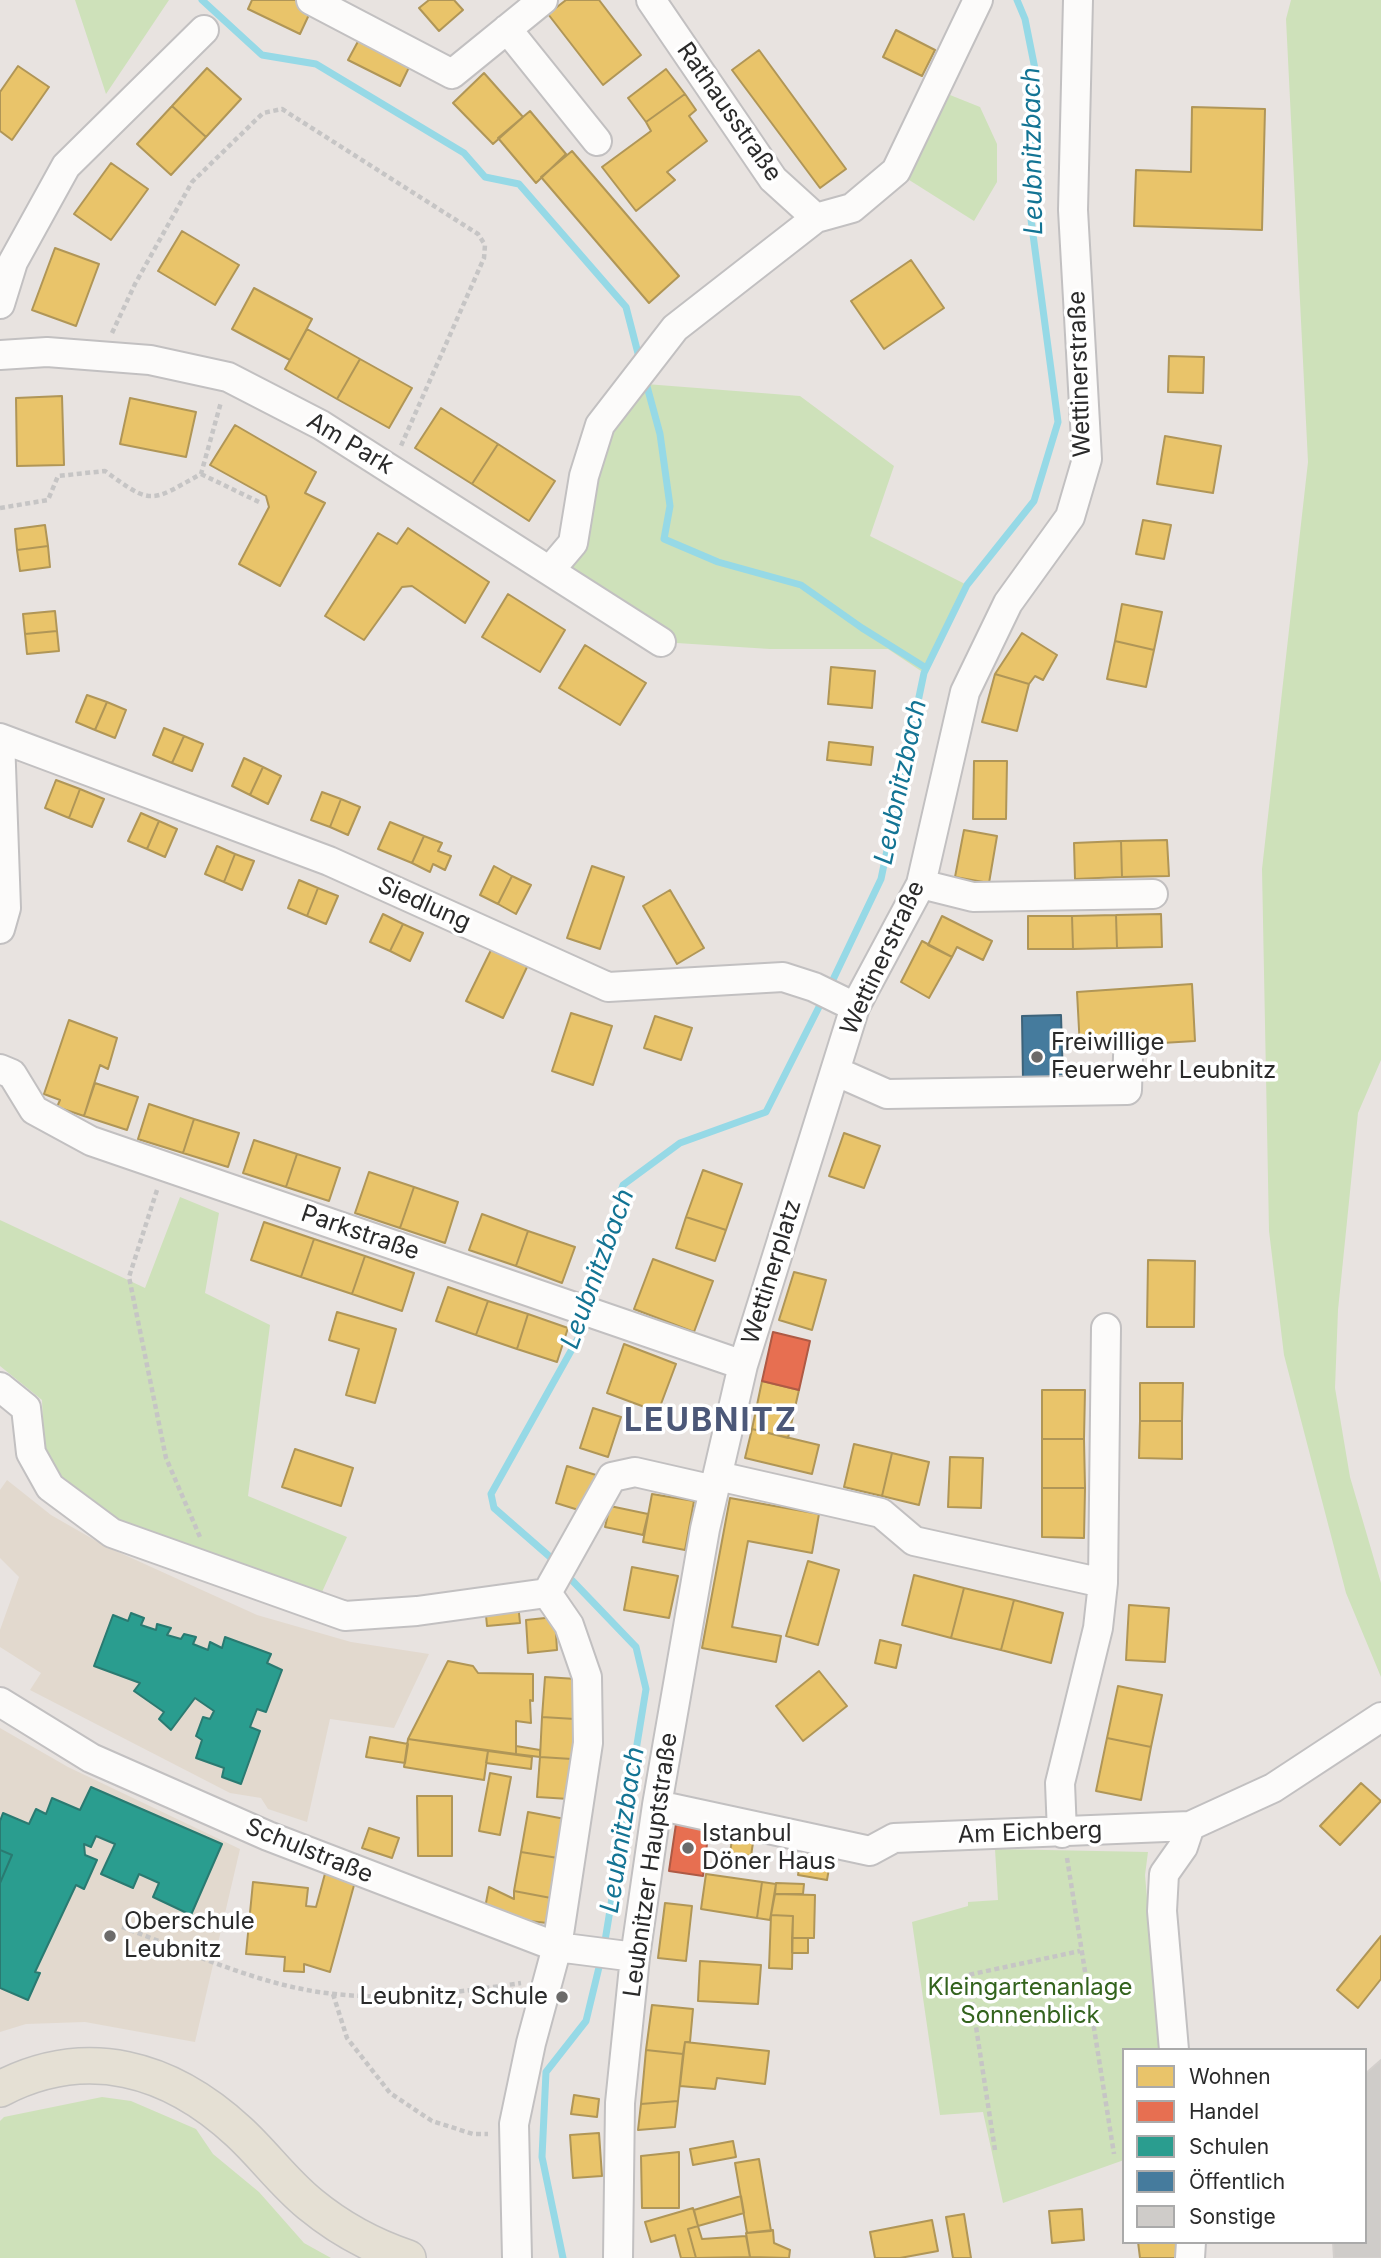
<!DOCTYPE html>
<html>
<head>
<meta charset="utf-8">
<style>
	body { margin:0 }
	#map { position:relative; width:1381px; height:2258px; overflow:hidden; background:#e8e3e0; font-family:Inter,sans-serif }
	canvas { display:block }
	.legend { position:absolute; left:1122px; top:2048px; width:245px; height:196px; box-sizing:border-box; background:#fff; border:2px solid #aaa; margin:0; padding:9px 12px; list-style:none; font-size:21px; color:#2a2a2a }
	.legend li { display:flex; align-items:center; gap:14px; height:35px }
	.legend b { width:35px; border:2px solid #aaa }
</style>
</head>
<body>
<div id="map">
<canvas width="1381" height="2258"></canvas>
<ul class="legend">
<li><b style="height:19px;background:#e9c46a"></b>Wohnen</li>
<li><b style="height:19px;background:#e76f51"></b>Handel</li>
<li><b style="height:19px;background:#2a9d8f"></b>Schulen</li>
<li><b style="height:19px;background:#457b9d"></b>Öffentlich</li>
<li><b style="height:19px;background:#cfccc9"></b>Sonstige</li>
</ul>
</div>
<script>
const ctx = document.querySelector('canvas').getContext('2d');
ctx.lineJoin = 'round';
function fillPath(path, color) { ctx.fillStyle = color; ctx.fill(path, 'evenodd'); }
function stroke(path, color, width, dash) { ctx.strokeStyle = color; ctx.lineWidth = width; ctx.lineCap = dash ? 'butt' : 'round'; ctx.setLineDash(dash || []); ctx.stroke(path); }
function label(font, color, halo, rows, align = 'center') {
  ctx.font = font + ' Inter,sans-serif'; ctx.lineWidth = 7; ctx.setLineDash([]); ctx.textBaseline = 'middle'; ctx.strokeStyle = halo; ctx.fillStyle = color; for (const [text, x, y, turn = 0] of rows) {
    ctx.save(); ctx.translate(x, y); ctx.rotate((+turn || 0) * Math.PI / 180); ctx.textAlign = isNaN(turn) ? turn : align; if (halo) ctx.strokeText(text, 0, 0); ctx.fillText(text, 0, 0); ctx.restore();
  }
}
fillPath(new Path2D(`
	M7 1480 51 1515 105 1546 257 1615 351 1642 429 1654 394 1728 330 1719 307 1822 268 1809 261 1798 230 1793 30 1690 41 1673 0 1647V1630L19 1577 0 1558V1490Z
	M0 1728 68 1767 240 1849 195 2042 85 2022 26 2024 0 2032Z`), '#e2d9ce');
fillPath(new Path2D(`
	M75 0H169L106 94Z
	M1291 0H1381V1060L1358 1113 1338 1310 1335 1388 1350 1477 1381 1583V1677L1346 1593 1284 1355 1269 1231 1262 869 1308 462 1286 19Z
	M950 95 980 107 997 144V182L974 221 906 178Z
	M633 383 800 396 894 466 870 536 967 585 924 673 888 649H770L661 642 551 569 584 476Z
	M180 1197 219 1213 205 1293 270 1325 248 1496 347 1537 322 1592 126 1526 64 1481 44 1449 42 1400 0 1366V1220L145 1288Z
	M995 1849 1148 1852 1145 1875 1160 2050H1124V2160L1003 2203 983 2112 940 2115 912 1922 968 1906V1902L998 1900Z
	M102 2097 131 2101 196 2129 213 2154 259 2192 304 2243 331 2258H0V2121L4 2117Z`), '#cee1ba');
const homes = new Path2D(`
	M252 0H300L313 6 300 34 248 9Z
	M429 0H454L463 10 439 31 419 8Z
	M566 0H599L641 55 603 85 548 14Z
	M896 30 935 50 922 76 883 57Z
	M362 34 413 59 400 86 348 60Z
	M759 50 846 169 820 188 732 70Z
	M18 66 49 87 12 140 0 131V92Z
	M207 68 241 99 206 137 172 106Z
	M666 69 685 94 646 122 628 98Z
	M484 73 523 117 493 144 453 103Z
	M685 94 696 110 689 116 707 141 667 172 675 180 636 211 602 167 651 131 646 122Z
	M172 106 206 137 171 175 137 144Z
	M1192 107 1265 109 1262 230 1134 226 1136 170 1191 172Z
	M530 111 566 154 536 183 498 138Z
	M572 151 679 276 649 303 541 177Z
	M111 163 148 189 111 240 74 214Z
	M182 231 239 265 215 305 158 271Z
	M55 248 99 264 76 326 32 310Z
	M911 260 944 308 884 349 851 301Z
	M254 288 312 319 290 360 232 329Z
	M307 329 360 359 337 399 285 369Z
	M1169 356 1204 357 1203 393 1168 392Z
	M360 359 412 388 389 428 337 399Z
	M62 396 64 465 17 466 16 398Z
	M130 398 196 412 186 457 120 444Z
	M441 408 498 444 472 484 415 448Z
	M235 425 316 472 305 493 325 503 280 586 239 564 269 507 266 496 210 465Z
	M1165 436 1221 446 1213 493 1157 484Z
	M498 444 555 481 529 521 472 484Z
	M1143 520 1171 525 1164 559 1136 554Z
	M45 525 48 546 17 550 15 529Z
	M408 528 489 582 465 623 412 586 402 587 364 640 325 616 378 533 397 544Z
	M48 546 50 567 20 571 17 550Z
	M508 594 565 630 540 672 482 637Z
	M1122 604 1162 612 1154 650 1115 641Z
	M55 611 57 631 25 634 23 614Z
	M57 631 59 651 27 654 25 634Z
	M1022 633 1057 655 1043 680 1035 676 1029 684 995 674Z
	M1115 641 1154 650 1146 687 1107 679Z
	M585 645 646 683 620 725 559 688Z
	M831 667 875 671 872 708 828 704Z
	M995 674 1029 684 1017 731 982 722Z
	M87 695 107 702 95 730 76 722Z
	M107 702 126 710 115 738 95 730Z
	M164 728 184 736 172 763 153 755Z
	M184 736 203 744 192 771 172 763Z
	M829 742 873 747 871 765 827 760Z
	M244 758 263 767 250 795 232 786Z
	M974 761H1007L1006 819H973Z
	M263 767 281 776 268 804 250 795Z
	M56 780 80 789 69 818 45 808Z
	M80 789 104 799 92 827 69 818Z
	M322 792 341 799 330 827 311 820Z
	M341 799 360 807 348 835 330 827Z
	M141 813 159 821 147 849 128 841Z
	M159 821 177 829 165 857 147 849Z
	M390 822 424 836 412 863 378 849Z
	M964 830 997 836 989 883 955 877Z
	M424 836 442 843 438 851 451 856 445 870 433 864 430 872 412 863Z
	M1167 840 1169 876 1122 877 1121 841Z
	M1121 841 1122 877 1075 879 1074 843Z
	M217 846 235 854 224 882 205 874Z
	M235 854 254 861 242 890 224 882Z
	M494 866 512 876 498 904 480 895Z
	M592 866 624 877 600 949 567 938Z
	M512 876 531 885 516 914 498 904Z
	M299 880 318 888 307 916 288 908Z
	M318 888 338 896 326 924 307 916Z
	M670 890 704 948 677 964 643 906Z
	M383 914 403 924 390 951 370 942Z
	M1161 914 1162 947 1117 948 1116 915Z
	M1116 915 1117 948 1073 949 1072 916Z
	M942 916 992 941 983 960 957 947 952 957 928 945Z
	M1028 916H1072L1073 949H1028Z
	M403 924 423 933 410 961 390 951Z
	M922 941 952 957 929 998 901 982Z
	M492 948 528 965 503 1018 466 1001Z
	M1192 984 1195 1041 1080 1048 1077 992Z
	M571 1013 612 1026 593 1085 552 1071Z
	M655 1016 692 1028 681 1060 644 1048Z
	M69 1020 117 1038 108 1069 100 1065 84 1116 57 1107 60 1100 44 1094Z
	M95 1083 138 1097 127 1130 84 1116Z
	M149 1104 194 1119 183 1153 138 1139Z
	M194 1119 239 1133 228 1167 183 1153Z
	M844 1133 880 1146 864 1188 829 1176Z
	M254 1140 297 1154 286 1187 243 1173Z
	M297 1154 340 1168 329 1201 286 1187Z
	M703 1170 742 1184 726 1230 686 1217Z
	M369 1172 414 1187 400 1228 355 1213Z
	M414 1187 458 1202 445 1243 400 1228Z
	M482 1214 528 1231 516 1266 469 1250Z
	M686 1217 726 1230 715 1261 676 1248Z
	M264 1222 314 1239 301 1277 251 1260Z
	M528 1231 575 1247 562 1283 516 1266Z
	M314 1239 365 1256 352 1294 301 1277Z
	M365 1256 414 1273 402 1311 352 1294Z
	M653 1259 713 1281 694 1332 634 1309Z
	M1148 1260 1195 1261 1194 1327H1147Z
	M794 1272 826 1280 812 1330 779 1320Z
	M448 1287 488 1301 476 1335 436 1321Z
	M488 1301 528 1314 517 1349 476 1335Z
	M337 1312 396 1329 375 1403 346 1395 359 1349 329 1340Z
	M528 1314 568 1328 557 1362 517 1349Z
	M624 1344 676 1364 658 1412 607 1393Z
	M762 1381 799 1390 788 1438 752 1429Z
	M1140 1383H1183L1182 1421H1140Z
	M1042 1390H1085L1084 1439H1042Z
	M593 1408 621 1417 608 1457 580 1448Z
	M1140 1421H1182V1459L1139 1458Z
	M752 1429 819 1445 812 1474 745 1458Z
	M1042 1439H1084L1085 1488H1042Z
	M854 1444 892 1453 882 1496 844 1487Z
	M295 1449 353 1468 341 1506 282 1487Z
	M892 1453 929 1462 919 1505 882 1496Z
	M950 1457 983 1458 981 1508 948 1507Z
	M567 1466 596 1475 585 1512 556 1503Z
	M1042 1488H1085L1084 1538 1042 1537Z
	M652 1494 694 1501 685 1550 643 1542Z
	M730 1498 819 1514 812 1553 748 1541 732 1627 781 1636 776 1662 702 1648Z
	M610 1506 648 1514 643 1535 605 1527Z
	M808 1561 839 1570 818 1645 786 1636Z
	M632 1567 678 1576 669 1618 624 1610Z
	M914 1575 964 1588 951 1638 902 1625Z
	M964 1588 1014 1600 1001 1650 951 1638Z
	M1014 1600 1063 1613 1051 1663 1001 1650Z
	M518 1603 520 1623 487 1626 485 1605Z
	M1129 1605 1169 1608 1165 1662 1126 1660Z
	M555 1617 557 1650 528 1653 526 1620Z
	M880 1640 901 1645 896 1668 875 1663Z
	M448 1661 473 1666 478 1673 533 1674V1701L530 1700 531 1723 516 1721V1754L408 1739Z
	M819 1671 847 1706 803 1741 776 1706Z
	M545 1677 577 1679 575 1719 542 1717Z
	M1118 1686 1162 1695 1151 1747 1107 1738Z
	M542 1717 575 1719 572 1759 540 1757Z
	M370 1737 408 1744 405 1763 366 1757Z
	M1107 1738 1151 1747 1141 1800 1096 1791Z
	M408 1739 488 1751 484 1780 404 1767Z
	M516 1746 540 1750V1757L516 1754Z
	M488 1751 532 1757 531 1769 486 1763Z
	M540 1757 572 1759 569 1799 537 1797Z
	M490 1773 511 1777 500 1835 479 1831Z
	M1361 1783 1381 1801 1340 1845 1320 1826Z
	M417 1796H452V1856H418Z
	M528 1812 565 1819 558 1858 521 1852Z
	M369 1828 399 1838 392 1858 362 1848Z
	M733 1833 754 1836 751 1856 730 1853Z
	M803 1847 832 1851 827 1880 798 1875Z
	M521 1852 558 1858 551 1898 514 1891Z
	M326 1870 356 1878 330 1972 304 1964V1972L284 1971 285 1957 246 1954 253 1882 308 1888 306 1906 316 1907Z
	M706 1874 762 1882 757 1918 701 1909Z
	M762 1882 776 1884 770 1920 757 1918Z
	M776 1883 804 1884 803 1894H775Z
	M489 1887 514 1899V1891L551 1898 547 1923 511 1919 485 1908Z
	M775 1894 815 1895 814 1938H792L793 1916 771 1915Z
	M665 1903 692 1906 686 1961 658 1958Z
	M771 1915 793 1916 792 1969 769 1968Z
	M1381 1936V1979L1358 2008 1337 1990Z
	M792 1938H808V1953H792Z
	M700 1961 761 1965 758 2004 698 2001Z
	M652 2005 693 2009 690 2042H685L683 2054 646 2050Z
	M685 2042 769 2051 765 2084 717 2078 715 2089 680 2086Z
	M646 2050 683 2054 678 2101 641 2104Z
	M574 2095 599 2099 597 2117 571 2114Z
	M678 2101 675 2127 638 2130 641 2104Z
	M599 2133 602 2176 573 2178 570 2135Z
	M733 2141 736 2157 693 2165 690 2149Z
	M679 2152V2208H642L641 2156Z
	M759 2159 771 2231 747 2233 735 2163Z
	M741 2196 744 2213 698 2226 694 2210Z
	M693 2208 698 2226 688 2229 696 2258H681L675 2235 651 2242 645 2222Z
	M1082 2209 1084 2240 1052 2243 1049 2211Z
	M964 2214 971 2258H953L946 2217Z
	M932 2220 938 2251 900 2258H875L870 2232Z
	M698 2226 702 2239 746 2236 750 2257 696 2258 688 2229Z
	M773 2230 774 2243 790 2250 789 2258 750 2257 746 2233Z
	M1138 2242H1182L1183 2258H1140Z`);
fillPath(homes, '#e9c46a');
stroke(homes, '#b09657', 2);
const shops = new Path2D(`
	M773 1332 810 1341 799 1390 762 1381Z
	M676 1824 709 1828 703 1876 669 1871Z`);
fillPath(shops, '#e76f51');
stroke(shops, '#ae5a45', 2);
const schools = new Path2D(`
	M131 1613 144 1618 141 1625 156 1630 157 1624 171 1628 167 1635 181 1639 184 1634 196 1637 193 1644 208 1650 210 1642 222 1648 225 1637 271 1654 267 1663 282 1670 266 1712 257 1709 250 1727 260 1731 241 1784 222 1777 224 1768 196 1758 202 1740 196 1736 203 1717 210 1719 214 1711 195 1698 171 1730 159 1719 164 1712 134 1691 140 1683 94 1666 113 1615 128 1621Z
	M91 1787 222 1844 191 1915 153 1897 159 1883 139 1874 133 1888 101 1874 115 1844 96 1836 91 1847 84 1844 85 1855 97 1860 84 1889 76 1885 35 1972 40 1973 28 2000 0 1988V1883L12 1855 0 1850V1821L3 1813 29 1824 36 1809 46 1814 52 1798 80 1810Z
	M0 1850 12 1855 0 1883Z`);
fillPath(schools, '#2a9d8f');
stroke(schools, '#2a7a71', 2);
const public = new Path2D(`
	M1061 1015 1063 1080 1023 1081 1022 1016Z`);
fillPath(public, '#457b9d');
stroke(public, '#3d637a', 2);
stroke(new Path2D(`
	M202 0 262 55 316 64 464 153 485 177 519 184 626 307 640 361
	M645 379 660 434 670 506 664 539 718 562 801 585 862 628 926 668
	M829 988 881 879 924 673 967 585 1034 501 1058 422 1030 212 1036 74 1025 19 1017 0
	M586 1305 590 1283 623 1185 680 1143 766 1112 823 999
	M557 1563 494 1508 491 1494 581 1333 584 1317
	M564 1572 636 1647 646 1689 604 1947
	M563 2258 542 2157 546 2072 586 2021 601 1959`), '#96d9e6', 7);
const building = new Path2D(`
	M1381 2060V2258H1334L1333 2242H1365V2074Z`);
fillPath(building, '#cfccc9');
stroke(building, '#d3cfcc', 2);
const minor = new Path2D(`
	M311 0 452 74 543 0
	M651 0 773 179 816 218 852 208 896 171 978 0
	M507 29 597 141
	M0 304 13 262 66 166 204 30
	M0 355 47 352 150 360 228 377 321 425 661 642
	M551 569 573 543 584 476 600 425 675 328 816 218
	M921 884 973 897 1153 894
	M0 929 6 908 0 738 329 861 608 987 783 977 814 987 855 1007
	M0 1069 12 1074 34 1110 91 1141 743 1365
	M835 1071 887 1094 1127 1090 1128 1056
	M0 1387 26 1408 31 1453 50 1487 112 1533 345 1616 417 1611 547 1593
	M718 1476 881 1513 914 1541 1103 1583 1098 1628 1060 1783 1062 1833
	M1103 1583 1106 1328
	M547 1593 612 1477 635 1472 714 1490
	M0 1702 91 1758 268 1836 557 1947 635 1957
	M657 1805 870 1851 894 1838 1190 1826 1273 1788 1381 1717
	M1174 2050 1162 1911 1164 1874 1183 1847 1190 1826
	M517 2258 514 2124 531 2043 557 1947 588 1743 587 1677 569 1625 547 1593
	M618 2258 620 2103 635 1957 657 1805 705 1529 743 1365 855 1007 921 884 965 692 1008 603 1070 517 1087 459 1073 210 1078 0
	M1190 2258 1191 2242`);
const major = new Path2D(`
	M0 2089C87 2044 170 2068 239 2132 264 2155 283 2182 310 2204 339 2228 372 2246 408 2258`);
stroke(minor, '#c2c0c1', 32);
stroke(major, '#c4c2c1', 38);
stroke(new Path2D(`
	M112 333 135 284 192 182 263 113 282 109 478 234 485 245 484 258 400 448
	M201 474 259 502
	M0 508 48 500 58 476 105 471C153 506 150 502 201 474L221 402
	M157 1190 129 1277 166 1458 200 1537
	M1067 1858 1114 2154
	M122 1927C190 1952 262 1987 335 1994 397 2001 460 1992 521 1983
	M333 1994 347 2038 390 2093 432 2121 473 2134H488
	M995 2150 968 1975 1080 1951`), '#c6c5c5', 4.5, [5, 3.5]);
stroke(minor, '#fcfbfa', 28);
stroke(major, '#e5e0d4', 35);
for (const [x, y, r, color] of [
	[1037,1057,7,"#6c6b6a"],
	[688,1848,7,"#6c6b6a"],
	[110,1936,7,"#6c6b6a"],
	[562,1997,7,"#6c6b6a"]
]) { const dot = new Path2D(); dot.arc(x, y, r, 0, 2 * Math.PI); ctx.fillStyle = color; ctx.fill(dot); stroke(dot, '#fff', 2.5); }
label('24px', '#2a2a2a', '#fff', [
	["Rathausstraße",729,112,55],
	["Wettinerstraße",1080,374,-92],
	["Am Park",350,444,31],
	["Siedlung",424,904,24],
	["Wettinerstraße",883,958,-65],
	["Parkstraße",360,1233,19],
	["Wettinerplatz",772,1272,-73],
	["Am Eichberg",1030,1833,-2],
	["Schulstraße",309,1851,22],
	["Leubnitzer Hauptstraße",651,1865,-82]
]);
label('24px', '#2a2a2a', '#fff', [
	["Freiwillige",1051,1043],
	["Feuerwehr Leubnitz",1051,1071],
	["Istanbul",702,1834],
	["Döner Haus",702,1862],
	["Oberschule",124,1922],
	["Leubnitz",124,1950],
	["Leubnitz, Schule",548,1997,"right"]
], 'left');
label('24px', '#33631d', '#fff', [
	["Kleingartenanlage",1030,1988],
	["Sonnenblick",1030,2016]
]);
label('italic 26px', '#137494', '#fff', [
	["Leubnitzbach",1033,151,-91],
	["Leubnitzbach",901,782,-78],
	["Leubnitzbach",598,1269,-70],
	["Leubnitzbach",623,1830,-81]
]);
ctx.letterSpacing = '2px';
label('bold 32px', '#4c5878', '#fff', [
	["LEUBNITZ",711,1421]
]);
ctx.letterSpacing = '0px';
</script>
</body>
</html>
